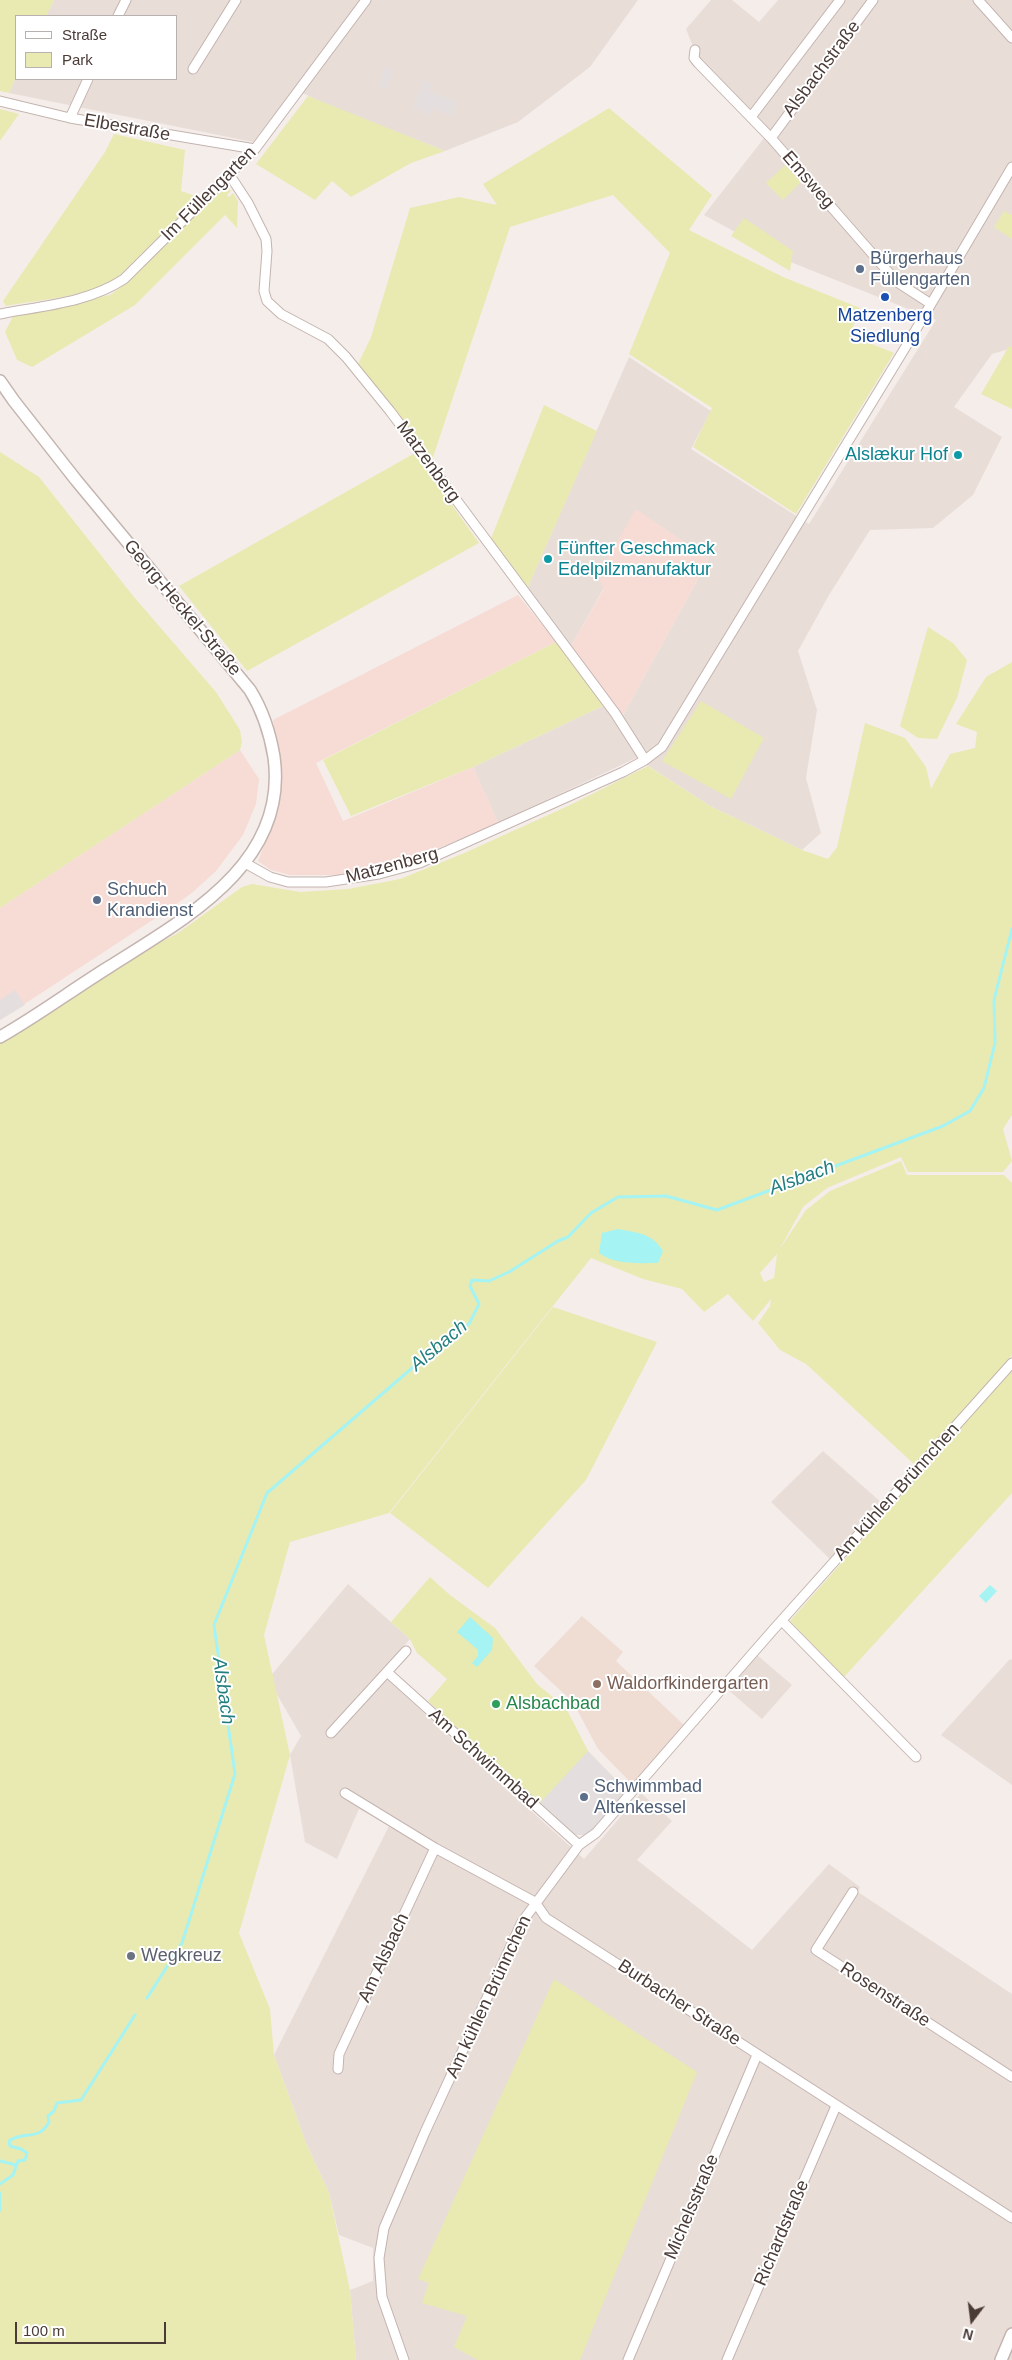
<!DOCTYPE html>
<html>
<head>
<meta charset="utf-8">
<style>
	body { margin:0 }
	#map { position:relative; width:1012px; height:2360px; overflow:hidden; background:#f5edea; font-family:Helvetica,sans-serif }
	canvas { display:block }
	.legend { position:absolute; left:15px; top:15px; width:162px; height:65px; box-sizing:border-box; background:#fff; border:1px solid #b7b1af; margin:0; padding:6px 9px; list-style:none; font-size:15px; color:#4a3b37 }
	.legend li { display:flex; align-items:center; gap:10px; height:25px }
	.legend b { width:25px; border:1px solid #b7b1af }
	.north { position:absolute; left:947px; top:2295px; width:50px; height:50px; -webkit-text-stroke:4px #fff; paint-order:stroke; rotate:195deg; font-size:14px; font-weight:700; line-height:20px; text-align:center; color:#4a3b37 }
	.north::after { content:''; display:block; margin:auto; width:18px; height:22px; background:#4a3b37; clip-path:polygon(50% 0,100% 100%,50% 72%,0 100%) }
	.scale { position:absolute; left:15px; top:2322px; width:151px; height:22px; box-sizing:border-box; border:2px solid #4a3b37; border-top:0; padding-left:6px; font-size:15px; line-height:18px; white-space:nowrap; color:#4a3b37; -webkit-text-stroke:4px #fff; paint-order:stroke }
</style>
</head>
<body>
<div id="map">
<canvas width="1012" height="2360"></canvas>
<ul class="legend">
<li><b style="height:6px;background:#fff"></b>Straße</li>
<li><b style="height:14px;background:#e8eab2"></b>Park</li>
</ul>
<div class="north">N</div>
<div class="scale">100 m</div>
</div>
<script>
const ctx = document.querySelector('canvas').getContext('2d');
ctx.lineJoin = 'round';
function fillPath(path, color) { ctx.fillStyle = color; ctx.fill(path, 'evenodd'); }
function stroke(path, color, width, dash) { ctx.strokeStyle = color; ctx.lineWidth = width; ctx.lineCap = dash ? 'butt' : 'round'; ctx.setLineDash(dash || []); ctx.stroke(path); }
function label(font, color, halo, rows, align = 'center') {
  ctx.font = font + ' Helvetica,sans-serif'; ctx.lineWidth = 4; ctx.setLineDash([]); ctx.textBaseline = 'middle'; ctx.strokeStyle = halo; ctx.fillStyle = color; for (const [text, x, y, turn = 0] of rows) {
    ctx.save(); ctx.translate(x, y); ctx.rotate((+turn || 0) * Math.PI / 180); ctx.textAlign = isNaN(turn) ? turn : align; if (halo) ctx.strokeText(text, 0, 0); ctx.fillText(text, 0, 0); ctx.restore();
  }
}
fillPath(new Path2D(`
	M54 0H638L590 67 518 122 445 151 330 106 294 89 253 142 9 93 16 77 176 79V16H46Z
	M711 0H732L759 22 778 0H1012V348L992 354 954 407 1002 437 973 495 933 528 870 530 829 595 798 651 817 710 806 778 821 833 802 850 710 806 636 758 498 823 473 767 605 705 622 717 709 559 636 510 604 588 570 648 527 589 629 357 711 411 691 449 809 524 936 320 788 261 704 215 768 133 700 64 686 29Z
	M823 1451 882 1503 832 1561 771 1502Z
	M348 1584 410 1639 380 1673 584 1859 641 1793 672 1821 637 1860 752 1950 829 1864 860 1887 858 1892 1012 1994V2360H356L350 2290 373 2281V2248L339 2235 329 2193 306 2143 274 2055 389 1826 359 1809 337 1859 305 1842 290 1755 301 1736 268 1679Z
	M757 1655 792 1685 762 1719 727 1689Z
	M1010 1659 1012 1660V1785L941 1735Z`), '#e9ddd8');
fillPath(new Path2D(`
	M636 509 709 559 622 717 570 648 604 589 597 576Z
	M518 595 556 642 316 763 343 821 473 767 498 823 403 863 345 875H290L271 870 258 861 272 826 282 778 273 720Z
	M240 750 259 779 256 804 243 835 216 871 193 892 171 908 0 1020V908Z`), '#f7dbd5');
fillPath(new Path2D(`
	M582 1616 623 1652 616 1661 685 1726 634 1786 598 1749 573 1702 534 1666Z`), '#efdcd3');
fillPath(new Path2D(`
	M0 0H54L46 16H16V77L9 93 0 91Z
	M308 96 445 151 411 163 351 197 332 181 315 200 256 164Z
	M609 108 712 195 689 230 783 277 860 308 850 335 894 353 796 514 693 447 712 408 629 354 670 253 613 195 510 227 432 460 393 407 358 364 371 337 410 208 459 197 497 205 483 184Z
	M0 109 19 114 0 141Z
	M114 134 185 150 181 191 199 197 119 276C87 298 43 299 6 306L3 301 105 152Z
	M785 165 801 182 783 200 766 183Z
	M225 183 231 191 227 195 229 197 233 193 238 201 237 228 225 215 135 305 32 367 17 360 5 332 13 316 110 295 127 283Z
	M1004 211 1012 215V239L994 227Z
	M744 218 793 251 790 271 731 236Z
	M1009 346 1012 347V409L981 394Z
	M544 405 597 431 527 589 490 541Z
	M0 452 39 477 134 597 216 692 240 730 242 742 240 750 0 908Z
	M415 453 479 543 247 671 179 586Z
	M928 627 953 643 967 660 957 698 937 739 918 738 900 726Z
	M556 642 605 705 473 767 351 816 323 760Z
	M1012 662V1115L1003 1129 1012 1161 1003 1172H908L901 1157 827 1188 803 1207 779 1250 806 1210 830 1191 901 1161 907 1175H1004L1012 1183V1355L916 1466 806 1364 780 1350 758 1323 770 1306 771 1299 753 1321 728 1294 704 1312 682 1289 643 1279 591 1258 389 1513 290 1542 264 1635 290 1755 239 1933 270 2009 274 2055 306 2143 329 2193 350 2290 356 2360H0V1043L150 948 178 933 242 887 252 884 300 892 348 889 400 879 462 854 568 806 648 766 710 806 802 850 828 859 837 847 865 723 905 738 926 767 931 789 950 754 975 748 977 732 956 724 986 677ZM777 1254 774 1278 764 1282 760 1273Z
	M701 701 764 738 731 799 662 761Z
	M553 1307 657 1342 586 1480 488 1588 390 1513Z
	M1012 1370V1493L844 1677 790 1621Z
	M430 1577 450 1595 495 1628 537 1684 566 1708 588 1751 627 1791 585 1835H575L428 1701 447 1679 417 1653 410 1639 391 1622Z
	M554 1979 697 2072 580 2360H478L454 2347 467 2316 422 2303 429 2283 418 2279Z`), '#e8eab2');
fillPath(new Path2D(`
	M385 67 393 71 386 89 378 85Z
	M424 80 432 84 429 91 457 102 451 116 432 108 429 115 413 108Z
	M15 990 25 1005 0 1020V1000Z
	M588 1751 627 1791 593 1831 585 1835H575L540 1803Z`), '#e4dfde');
fillPath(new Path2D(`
	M618 1229C638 1233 652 1233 663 1251L658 1263C638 1263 616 1265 599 1253L602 1233Z
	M990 1585 997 1591 986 1603 979 1596Z
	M470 1617 493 1638 492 1650 477 1667 472 1663 478 1656V1650L457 1632Z`), '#a5f3f3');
stroke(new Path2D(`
	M147 1998 182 1943 235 1774 214 1625 267 1493 447 1338 469 1324 479 1304 470 1286 472 1280 489 1281 509 1272 558 1241 568 1237 591 1213 618 1197 666 1196 717 1210 943 1126 970 1111 984 1088 995 1043 994 1000 1012 929
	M0 2161 16 2165
	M0 2184 13 2175 18 2161 25 2160 27 2153 21 2149 10 2146 9 2141C25 2130 38 2142 49 2122L48 2116 54 2111 57 2103 81 2100 135 2015
	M0 2193V2210`), '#a5f3f3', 3);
const minor = new Path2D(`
	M978 0 1012 38
	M118 16 126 0
	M695 50 694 58 698 63 771 138 897 282 931 304
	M193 69 236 0
	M0 101 70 118 255 149
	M751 117 840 0
	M70 118 88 79
	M771 138 873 0
	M229 174 248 203 266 239 267 251 264 291 267 301 281 314 328 339 346 357 390 411 615 713 645 760
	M0 314C41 306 88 303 124 279L255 149 366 0
	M245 863 270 877 288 882H326L379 874 420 863 623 772 645 760 662 747 905 348 1012 167
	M782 1621 916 1757
	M387 1672 579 1845
	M331 1733 406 1651
	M345 1793 435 1848 535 1902 546 1918 1012 2218
	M853 1892 816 1950 1012 2077
	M338 2069 339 2054 435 1848
	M404 2360 382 2297 379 2258 384 2228 425 2132 522 1922 579 1845 596 1833 773 1630 1012 1363
	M628 2360 757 2055
	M727 2360 836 2106`);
const tertiary = new Path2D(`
	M0 381 14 401 76 480 250 690C263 711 270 733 274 757 289 864 184 919 109 967 72 990 37 1016 0 1037
	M1001 2360 1012 2334`);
stroke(minor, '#c4b4af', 11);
stroke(tertiary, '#c4b4af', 14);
stroke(minor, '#fff', 9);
stroke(tertiary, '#fff', 11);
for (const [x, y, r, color] of [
	[860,269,5,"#5c6f8a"],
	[885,297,5,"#1a4fb4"],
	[958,455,5,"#0f9aa8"],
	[548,559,5,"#0f9aa8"],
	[97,900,5,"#5c6f8a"],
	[597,1684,5,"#8d6e63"],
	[496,1704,5,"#2e9e5b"],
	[584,1797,5,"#5c6f8a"],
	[131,1956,5,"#6b7280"]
]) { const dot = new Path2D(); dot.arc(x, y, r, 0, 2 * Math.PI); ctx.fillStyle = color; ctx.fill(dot); stroke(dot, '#fff', 2); }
label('18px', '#4a3b37', '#fff', [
	["Alsbachstraße",822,69,-53],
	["Elbestraße",127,128,10],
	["Emsweg",808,180,49],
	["Im Füllengarten",209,194,-45],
	["Matzenberg",428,462,54],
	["Georg-Heckel-Straße",182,608,50],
	["Matzenberg",392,866,-15],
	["Am kühlen Brünnchen",897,1492,-48],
	["Am Schwimmbad",483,1759,42],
	["Am Alsbach",384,1958,-65],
	["Rosenstraße",885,1995,33],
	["Am kühlen Brünnchen",489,1997,-65],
	["Burbacher Straße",679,2003,33],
	["Michelsstraße",692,2207,-67],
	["Richardstraße",782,2233,-67]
]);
label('18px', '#4e5e75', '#fff', [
	["Bürgerhaus",870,259],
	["Füllengarten",870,280],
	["Schuch",107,890],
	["Krandienst",107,911],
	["Schwimmbad",594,1787],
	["Altenkessel",594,1808]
], 'left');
label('18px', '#164399', '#fff', [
	["Matzenberg",885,316],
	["Siedlung",885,337]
]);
label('18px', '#0d838f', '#fff', [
	["Alslækur Hof",948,455],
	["Fünfter Geschmack",558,549,"left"],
	["Edelpilzmanufaktur",558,570,"left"]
], 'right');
label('18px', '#785e54', '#fff', [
	["Waldorfkindergarten",607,1684]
], 'left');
label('18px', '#27864d', '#fff', [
	["Alsbachbad",506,1704]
], 'left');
label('18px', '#5b616d', '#fff', [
	["Wegkreuz",141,1956]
], 'left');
label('italic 19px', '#237e7f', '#fff', [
	["Alsbach",802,1178,-20],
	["Alsbach",439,1346,-40],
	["Alsbach",223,1691,82]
]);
</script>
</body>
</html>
